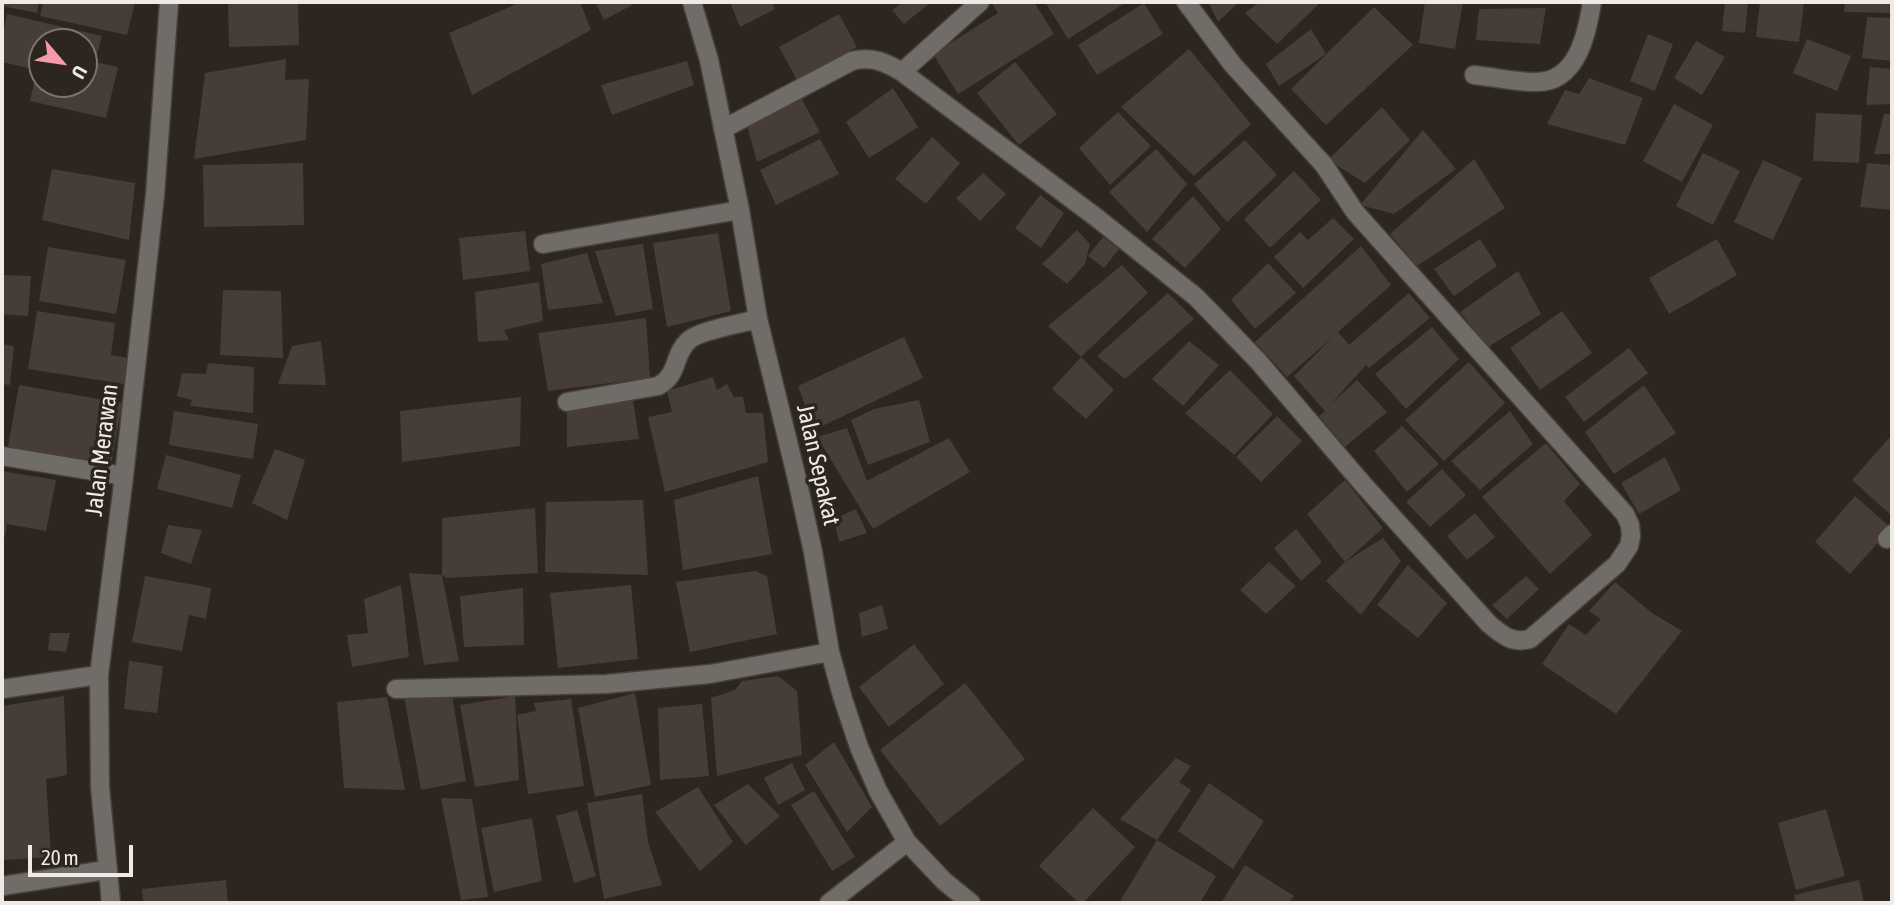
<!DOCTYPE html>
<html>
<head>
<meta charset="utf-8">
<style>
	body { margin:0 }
	#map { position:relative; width:1894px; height:905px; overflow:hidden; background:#2d261e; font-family:"Asap Condensed",sans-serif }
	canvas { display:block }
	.frame { position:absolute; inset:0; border:4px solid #efeae5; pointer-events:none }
	.north { position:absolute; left:28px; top:28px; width:70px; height:70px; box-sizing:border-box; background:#2d261e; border:2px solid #7b746e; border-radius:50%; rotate:119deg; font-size:19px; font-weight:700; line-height:28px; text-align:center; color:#efeae5 }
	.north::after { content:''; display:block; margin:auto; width:24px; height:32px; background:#f39aab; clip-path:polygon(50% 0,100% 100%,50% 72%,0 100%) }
	.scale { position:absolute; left:28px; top:845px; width:105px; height:32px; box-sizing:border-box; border:4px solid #efeae5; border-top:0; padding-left:9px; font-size:21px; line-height:24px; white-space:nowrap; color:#efeae5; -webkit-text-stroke:5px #2d261e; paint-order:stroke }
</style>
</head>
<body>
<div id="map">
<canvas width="1894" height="905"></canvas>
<div class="frame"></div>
<div class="north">U</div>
<div class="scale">20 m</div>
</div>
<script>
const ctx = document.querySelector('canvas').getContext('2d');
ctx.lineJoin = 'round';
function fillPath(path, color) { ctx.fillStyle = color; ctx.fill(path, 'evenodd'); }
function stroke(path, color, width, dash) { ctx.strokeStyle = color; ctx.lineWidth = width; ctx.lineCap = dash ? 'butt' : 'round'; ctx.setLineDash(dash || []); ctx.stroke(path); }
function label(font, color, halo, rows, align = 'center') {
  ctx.font = font + ' "Asap Condensed",sans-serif'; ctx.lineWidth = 7; ctx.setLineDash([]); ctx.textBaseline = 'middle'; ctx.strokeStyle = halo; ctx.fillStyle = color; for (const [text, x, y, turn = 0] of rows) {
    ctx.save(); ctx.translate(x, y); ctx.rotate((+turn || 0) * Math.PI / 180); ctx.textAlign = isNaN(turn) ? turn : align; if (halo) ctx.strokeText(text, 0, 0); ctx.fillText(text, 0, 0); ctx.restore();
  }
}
fillPath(new Path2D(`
	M2 2H39L37 13 2 6Z
	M43 2H135L127 35 40 16Z
	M228 2H298L299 45 229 47Z
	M521 2H580L591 30 472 95 449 33Z
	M595 2H638L604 20Z
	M730 2H772L775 9 740 27Z
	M903 2H931L904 24 892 10Z
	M991 2H1034L1054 34 958 94 933 54 998 13Z
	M1045 2H1127L1068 39Z
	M1208 2H1239L1218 22Z
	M1259 2H1321L1277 44 1245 13Z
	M1425 2H1463L1455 49 1419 43Z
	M1725 2H1748L1745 33 1722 31Z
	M1760 2H1804L1799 42 1756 37Z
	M1845 2H1892V13L1844 12Z
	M1144 3 1163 34 1097 75 1078 45Z
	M1374 7 1413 45 1326 125 1291 89Z
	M1546 8 1540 44 1476 40 1479 9Z
	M7 14 102 36 95 62 118 67 106 118 30 101 37 70 2 62V38ZM42 42H84V84H42Z
	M839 14 857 47 797 80 779 47Z
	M1867 17 1892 18V61L1862 58Z
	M1311 29 1326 54 1279 86 1266 64Z
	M1648 34 1673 44 1655 91 1630 81Z
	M1807 39 1851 56 1837 91 1793 73Z
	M1696 41 1725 57 1702 95 1674 78Z
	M1189 49 1251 124 1194 176 1121 107Z
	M286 59 285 80 309 79 306 140 194 159 205 73Z
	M687 61 694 85 612 115 601 85Z
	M1015 62 1057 114 1019 145 977 93Z
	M1870 67 1892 69V104L1866 105Z
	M1589 78 1643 98 1625 145 1547 124 1565 90 1579 94Z
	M893 88 918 127 869 158 846 122Z
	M800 96 820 132 757 162 747 125Z
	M1674 104 1713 125 1682 182 1643 161Z
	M1382 107 1410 140 1365 183 1328 160Z
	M1118 112 1151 146 1110 185 1079 148Z
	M1816 113 1862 115 1859 163 1813 161Z
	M1884 114H1892V154H1874Z
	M1423 130 1456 169 1394 214 1360 205Z
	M932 137 960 163 926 204 895 179Z
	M820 139 839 174 776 205 760 170Z
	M1245 140 1277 175 1227 222 1194 184Z
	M1156 149 1187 184 1147 232 1109 192Z
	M1703 153 1740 171 1713 225 1676 206Z
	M1474 159 1505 208 1417 266 1390 234Z
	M1763 160 1802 178 1773 240 1734 222Z
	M303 163 304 225 204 227 203 165Z
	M1867 163 1892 165V210L1860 207Z
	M52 169 135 183 129 240 42 220Z
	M1294 171 1321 200 1270 248 1244 219Z
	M983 173 1006 194 980 221 956 198Z
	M1040 195 1064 213 1041 248 1015 228Z
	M1193 196 1221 229 1185 268 1152 239Z
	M1333 218 1354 239 1303 288 1274 257 1300 232 1308 240Z
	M1077 230 1090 244 1085 264 1067 284 1042 264Z
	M525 231 530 271 463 280 459 238Z
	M718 233 731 311 667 327 653 243Z
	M1103 237 1119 249 1104 268 1088 256Z
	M1480 239 1497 266 1454 296 1434 269Z
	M1717 239 1737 275 1669 314 1649 278Z
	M643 244 653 309 616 316 595 251Z
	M1361 246 1391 285 1338 332 1349 345 1409 293 1430 318 1369 368 1366 365 1330 405 1357 380 1387 412 1345 447 1319 416 1325 411 1294 376 1333 337 1287 377 1255 342Z
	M48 247 126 260 116 314 39 301Z
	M587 253 603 303 548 310 541 264Z
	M1268 263 1296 293 1255 329 1231 300Z
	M1122 265 1148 293 1081 357 1048 326Z
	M1518 271 1541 314 1488 347 1460 312Z
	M2 275 31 276 28 316 2 314Z
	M539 282 543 321 504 330 509 340 478 342 475 292Z
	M223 290 281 291 283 358 220 355Z
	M1168 293 1194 319 1125 379 1097 356Z
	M37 311 115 323 111 355 128 358 124 384 28 369Z
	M1562 311 1592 353 1540 390 1510 348Z
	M646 318 650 378 548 391 538 333Z
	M1432 327 1459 359 1406 409 1375 374Z
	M904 337 923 378 814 430 798 386Z
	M321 341 326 385 278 384 292 346Z
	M1189 341 1219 365 1183 406 1152 379Z
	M2 344 14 346 10 385 2 384Z
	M1629 348 1648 373 1584 422 1565 397Z
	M1081 357 1114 390 1086 419 1052 389Z
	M1469 362 1505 403 1444 461 1405 420Z
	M208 363 254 367 253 413 190 406 192 400 177 396 182 373 206 374Z
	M1230 370 1273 414 1234 455 1185 413Z
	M713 377 717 390 727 384 734 397H743L746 413H763L768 462 665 492 648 417 672 412 667 391Z
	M19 385 122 403 111 465 8 447Z
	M1644 385 1676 433 1614 474 1585 432Z
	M521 397 520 446 402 462 400 411Z
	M633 400 639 439 567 447V411Z
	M919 400 930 442 868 465 851 420 874 409Z
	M174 411 258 424 253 459 169 445Z
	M1510 411 1533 444 1480 490 1451 461Z
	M1277 416 1302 441 1261 482 1236 457Z
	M1402 426 1439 464 1407 492 1374 451Z
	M847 428 867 481 949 438 970 472 873 529 817 437Z
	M1890 437 1892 439V516L1852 480Z
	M1546 443 1580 484 1564 501 1592 535 1550 574 1482 497Z
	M275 449 305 460 287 520 252 503Z
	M166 455 241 475 232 508 157 489Z
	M1665 457 1681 490 1639 514 1621 483Z
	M1442 469 1466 495 1430 527 1406 502Z
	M2 471 56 480 46 531 7 524 3 545H2Z
	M758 476 772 554 683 570 674 500Z
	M1345 480 1383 528 1345 562 1307 514Z
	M1855 496 1891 528 1850 574 1815 542Z
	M643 500 648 575 545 572 546 502Z
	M535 508 538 573 447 578 442 575V518Z
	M856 509 867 533 839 542 834 519Z
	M1475 513 1495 537 1467 560 1447 536Z
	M168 525 202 530 191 564 161 553Z
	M1296 529 1322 562 1301 581 1274 548Z
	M1383 538 1401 561 1361 615 1326 581 1345 562Z
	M1269 562 1296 586 1266 614 1240 590Z
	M1408 565 1447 603 1418 638 1377 605Z
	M755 571 767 576 777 634 690 652 676 582Z
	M409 573 442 575 459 661 424 665Z
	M145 576 211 588 206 619 189 615 182 651 132 642Z
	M1526 576 1539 589 1507 619 1492 605Z
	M1615 582 1652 613 1682 631 1616 714 1542 664 1569 624 1586 635 1601 619 1589 611Z
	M401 585 409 657 352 667 347 635 368 633 364 599Z
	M631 585 638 659 558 668 550 593Z
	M523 588 524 645 464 647 460 596Z
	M882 605 888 629 862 637 859 613Z
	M50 633H70L66 652 48 650Z
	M914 644 944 684 889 727 859 687Z
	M129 661 163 666 157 713 124 709Z
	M778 676 797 691 802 755 717 776 711 698 735 690 742 681Z
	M965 683 1025 759 940 826 880 750Z
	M635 693 651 785 595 797 578 708Z
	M452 694 466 781 421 790 404 696Z
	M64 696 67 775 46 779 51 857 2 860V706Z
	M515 696 519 780 475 787 460 705Z
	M387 697 405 790 344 788 337 702Z
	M571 699 584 786 528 794 517 715 536 711 534 703Z
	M702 704 709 776 660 780 658 708Z
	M834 742 872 807 847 832 805 765Z
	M1176 758 1191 766 1179 782 1191 790 1157 840 1120 819Z
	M792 763 805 790 778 805 764 778Z
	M1209 783 1264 821 1233 869 1178 831Z
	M748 784 780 816 746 845 714 805Z
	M698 787 733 842 700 871 655 812Z
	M814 791 855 857 832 871 791 805Z
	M642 794 648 842 662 885 604 899 587 803Z
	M441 798 472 799 488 897 461 900Z
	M1093 808 1135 847 1083 903H1079L1039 866Z
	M1826 809 1845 876 1796 890 1778 823Z
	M577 810 596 876 574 883 556 816Z
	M532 818 542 881 494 892 481 828Z
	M1157 840 1216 876 1200 903H1119Z
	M1245 865 1294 896 1289 903H1221Z
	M226 880 228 903H143L142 889Z
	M1859 880 1864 903H1796L1794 895Z`), '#463d36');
const street = new Path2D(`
	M692 2 709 60 740 210 758 319 797 479 813 552 830 652 843 699 859 747 878 791 907 842 944 881 971 903
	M902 72 980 2
	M1474 75C1494 77 1515 82 1534 82 1577 84 1587 34 1592 2
	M723 129 852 61C872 56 885 62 902 72L1097 218 1196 297 1258 361 1362 483 1489 624C1502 635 1513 644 1530 639L1617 564 1629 546 1631 536 1630 525 1625 514 1355 212 1324 165 1233 65 1186 2
	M543 244 740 210
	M567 402 658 386C679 375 673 355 688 341 697 331 743 323 758 319
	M2 456 124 476
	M1887 539 1892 534
	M2 689 99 675
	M396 689 606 684 710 674 830 652
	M2 886 106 870
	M111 903 100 787 99 675 124 476 155 195 169 2
	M829 903 907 842`);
stroke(street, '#48413a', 21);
stroke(street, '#706c68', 18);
label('24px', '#efeae5', '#2d261e', [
	["Jalan Merawan",102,450,-83],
	["Jalan Sepakat",818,465,77]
]);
</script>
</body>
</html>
